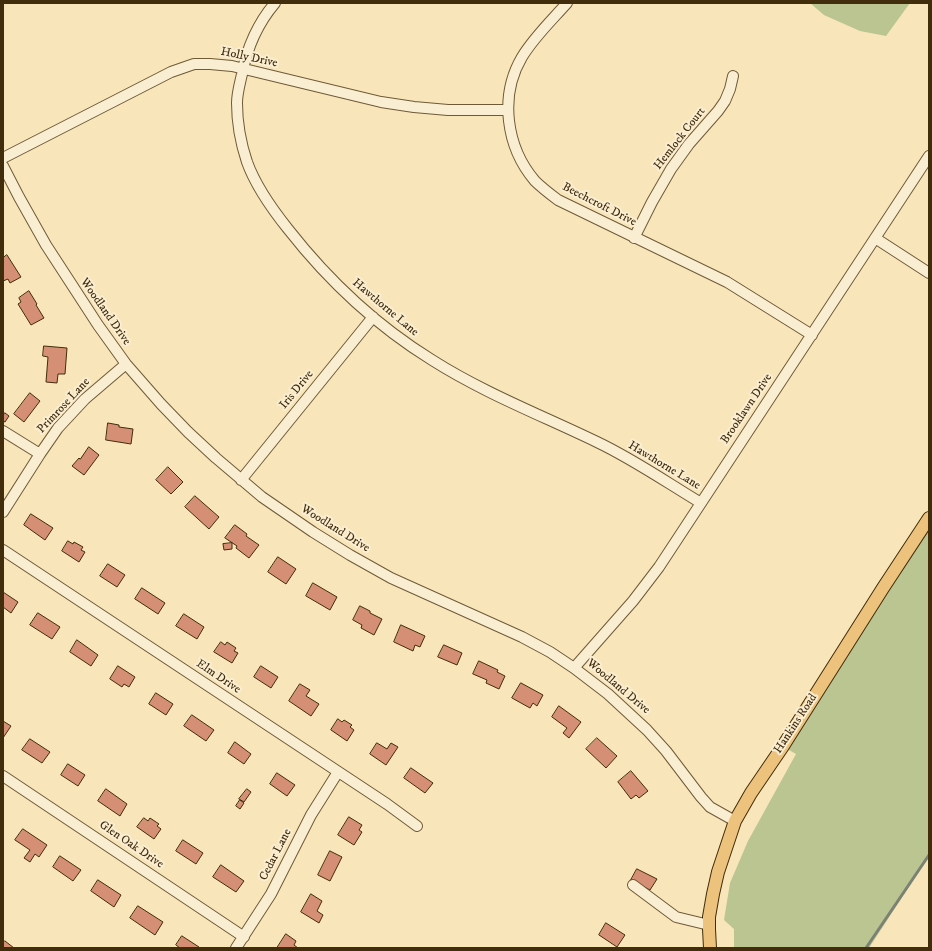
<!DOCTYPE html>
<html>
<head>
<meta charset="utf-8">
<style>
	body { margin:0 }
	#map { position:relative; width:932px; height:951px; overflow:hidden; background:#f8e5b9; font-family:"IM FELL DW Pica",serif }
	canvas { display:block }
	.frame { position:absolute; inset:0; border:4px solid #412c0c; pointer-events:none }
</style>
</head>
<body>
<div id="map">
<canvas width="932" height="951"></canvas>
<div class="frame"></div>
</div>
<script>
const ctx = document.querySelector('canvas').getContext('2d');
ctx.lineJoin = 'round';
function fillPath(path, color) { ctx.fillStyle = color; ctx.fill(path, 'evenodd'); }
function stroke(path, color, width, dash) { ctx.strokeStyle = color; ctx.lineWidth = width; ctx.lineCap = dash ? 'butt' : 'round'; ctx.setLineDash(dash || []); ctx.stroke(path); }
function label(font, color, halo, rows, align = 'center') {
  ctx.font = font + ' "IM FELL DW Pica",serif'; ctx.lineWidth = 4; ctx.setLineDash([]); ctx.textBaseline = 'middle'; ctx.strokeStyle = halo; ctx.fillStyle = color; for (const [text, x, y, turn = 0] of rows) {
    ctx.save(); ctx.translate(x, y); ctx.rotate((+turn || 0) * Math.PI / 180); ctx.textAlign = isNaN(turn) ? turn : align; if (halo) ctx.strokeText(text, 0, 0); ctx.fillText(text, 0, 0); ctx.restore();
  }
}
fillPath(new Path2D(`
	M810 3H910L886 36 860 31 824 15Z
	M929 519V856L869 948H734V929L724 920 730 883 748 841 796 754 782 746Z`), '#bac591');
stroke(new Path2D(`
	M866 948 929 855`), '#7b8274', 3);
const building = new Path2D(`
	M7 255 21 277 10 283 8 279 3 281V258Z
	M29 291 37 304 36 305 44 318 31 325 18 304 21 302 19 298Z
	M44 346 67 348 65 374H58L57 383 46 382 48 357 43 356Z
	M30 393 40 401 24 422 14 414Z
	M5 413 9 416 5 422 3 421V416Z
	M108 423 119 425V427L133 429 131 444 106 440Z
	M89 447 99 455 84 475 72 466 79 458 80 459Z
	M168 467 183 482 171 494 156 480Z
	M195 496 219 517 209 529 185 507Z
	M31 514 53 528 45 540 24 525Z
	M235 525 247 534 246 536 259 545 249 558 236 548 237 546 225 538Z
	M68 541 73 544 74 542 83 547 81 550 85 552 79 562 62 551Z
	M232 543V549L224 550 223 544Z
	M278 557 296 569 286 584 268 572Z
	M108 564 125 575 117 587 100 576Z
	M313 583 337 597 330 610 306 596Z
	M142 588 165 603 158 614 135 599Z
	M3 592 18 602 11 613 3 607Z
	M360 606 370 611V613L382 619 374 635 361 628 362 625 353 620Z
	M38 613 60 627 52 639 30 625Z
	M184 614 204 627 197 639 176 626Z
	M401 625 425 636 420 647 415 645 413 651 394 642Z
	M77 640 98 655 91 666 70 652Z
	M221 642 225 645 227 642 236 648 234 651 238 653 232 663 214 652Z
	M444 645 462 653 457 665 438 657Z
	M479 661 498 670 497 672 505 676 499 689 486 683 487 680 473 674Z
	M118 666 135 677 129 687 124 684 122 687 110 679Z
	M261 666 278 677 271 688 254 677Z
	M521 683 543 695 537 706 533 703 530 708 512 698Z
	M300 684 310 690 306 696 319 704 311 716 289 701Z
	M156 693 173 704 166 715 149 704Z
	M559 706 581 722 569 738 563 733 567 728 552 717Z
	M192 715 214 730 206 741 184 726Z
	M338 719 342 722 344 720 352 725 350 727 354 730 347 741 331 730Z
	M3 721 11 726 3 738Z
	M597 738 617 756 606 768 586 749Z
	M30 739 50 752 42 763 22 750Z
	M235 742 251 754 244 764 228 753Z
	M377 743 387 749 391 743 398 747 386 765 370 754Z
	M68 764 85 775 78 786 61 775Z
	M411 768 433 783 425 793 404 778Z
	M631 771 648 791 639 798 636 795 631 799 618 782Z
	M277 773 295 785 287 796 270 784Z
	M106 789 127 804 120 816 98 801Z
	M247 789 251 792 244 802 239 799Z
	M240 800 244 803 240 809 236 806Z
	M349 817 362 825 359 830 362 832 354 845 338 835Z
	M144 818 148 821 150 818 159 824 157 826 161 829 154 839 137 827Z
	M23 829 47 845 39 857 35 854 30 862 24 858 30 850 15 840Z
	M183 840 203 853 196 864 176 851Z
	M330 851 342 857 330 881 318 875Z
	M60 856 81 870 73 881 53 867Z
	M221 865 244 881 236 892 213 877Z
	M637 869 657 879 650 890 631 880Z
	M98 880 121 895 114 907 91 891Z
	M311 894 322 901 317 911 323 915 319 923 301 912Z
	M138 906 163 922 155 935 130 918Z
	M606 923 625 935 617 947 599 935Z
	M286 934 296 941 294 945 298 948H277Z
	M182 936 199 947 198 948H180L176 945Z
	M5 941 14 948H3V943Z`);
fillPath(building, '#d48f74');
stroke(building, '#412c0c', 1);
const minor = new Path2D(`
	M275 3C258 23 247 48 242 74 240 83 237 93 237 103 237 123 241 144 247 162 256 187 272 209 288 229 328 280 377 326 432 360 484 393 541 415 597 442 633 459 666 482 701 503
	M567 3C552 20 534 37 522 57 499 96 506 147 535 181 542 188 550 194 558 200L727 282 812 335
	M3 158 171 72 194 64H210L232 66 381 102 414 107 448 110H508
	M3 166 19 197 46 245 98 325 126 364 161 404 188 432 216 458 262 497 313 532 350 555 391 578 522 637 550 652 574 668 608 694 647 730 666 751 701 797 710 807 735 821
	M634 238 652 202 671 169 689 144 718 111 725 101 730 89 733 76
	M875 238 929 273
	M3 431 40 454
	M241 480 373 317
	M3 512 40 454 58 428 85 399 126 364
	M3 550 387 804 417 826
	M574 668 633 601 659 567 929 156
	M3 776 244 937
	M633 885 676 917 709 925
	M236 948 271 894 311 815 338 772`);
const major = new Path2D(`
	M710 948 709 929V917L713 894 718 872 735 821 751 793 783 746 883 588 929 518`);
stroke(minor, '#6f5a37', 12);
stroke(major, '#412c0c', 14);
stroke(minor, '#faeed2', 10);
stroke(major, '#ecc27c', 12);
label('12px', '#412c0c', '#faeed2', [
	["Holly Drive",249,58,12],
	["Hemlock Court",680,139,-52],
	["Beechcroft Drive",599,205,27],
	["Hawthorne Lane",385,308,40],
	["Woodland Drive",105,312,55],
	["Iris Drive",297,390,-51],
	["Primrose Lane",64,406,-47],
	["Brooklawn Drive",747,409,-56],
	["Hawthorne Lane",664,466,31],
	["Woodland Drive",335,529,32],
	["Elm Drive",218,677,34],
	["Woodland Drive",618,687,40],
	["Hankins Road",796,724,-57],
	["Glen Oak Drive",131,845,34],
	["Cedar Lane",276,855,-63]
]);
</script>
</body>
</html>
